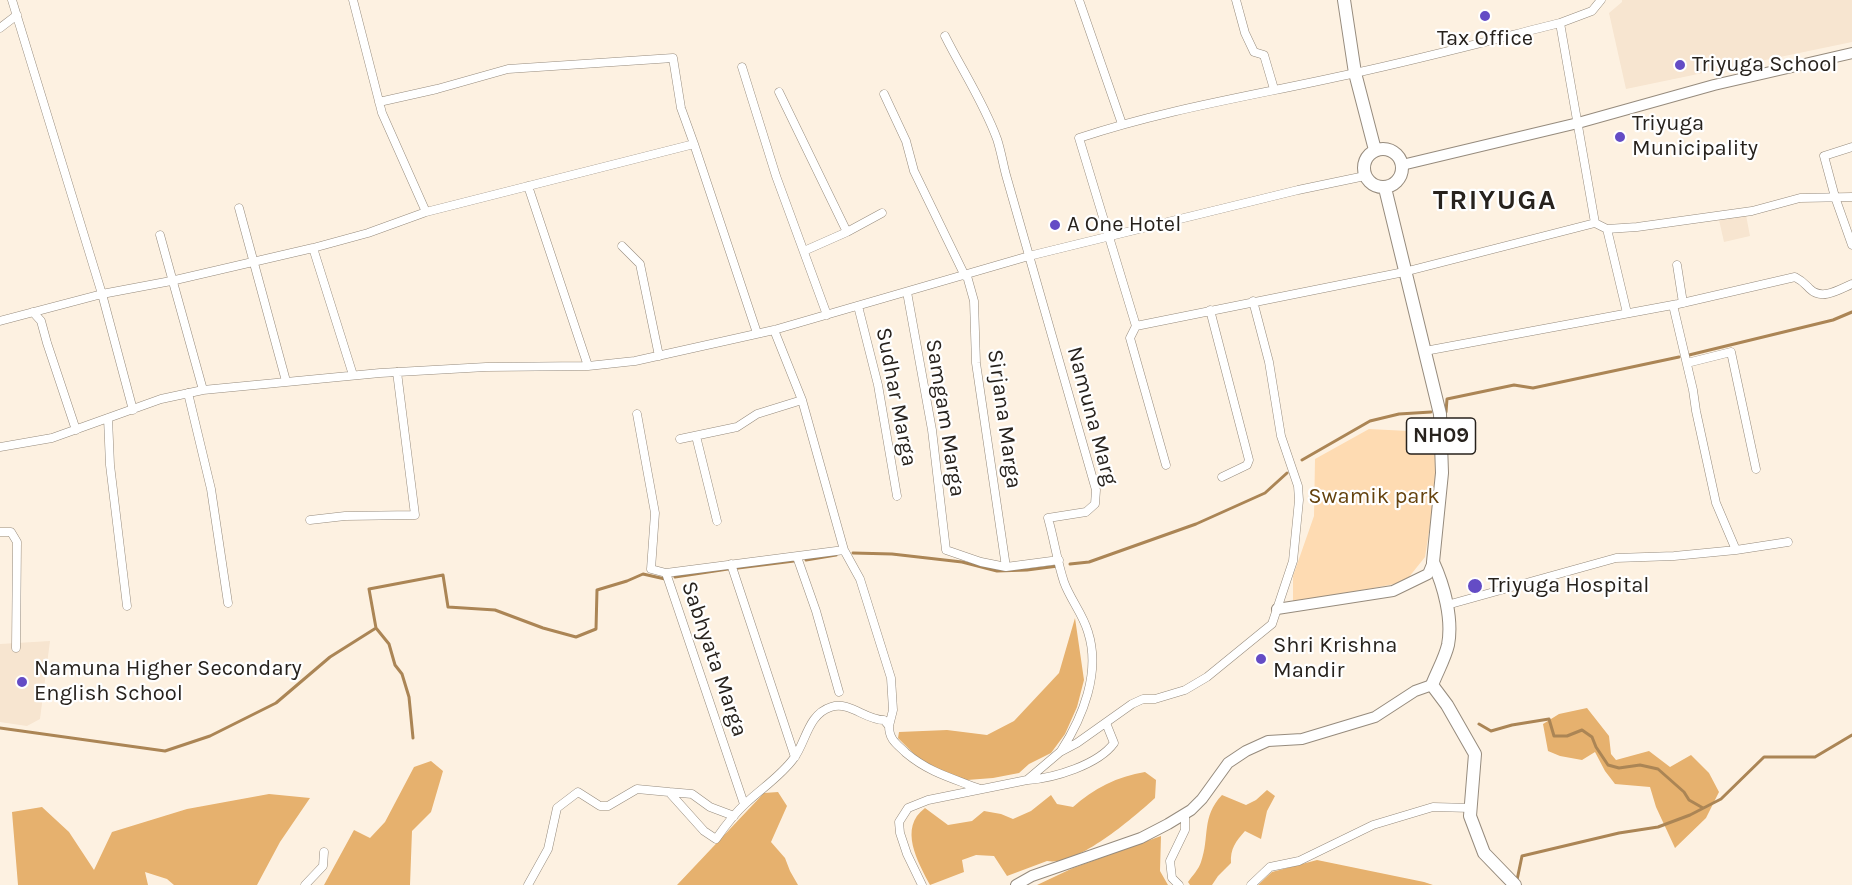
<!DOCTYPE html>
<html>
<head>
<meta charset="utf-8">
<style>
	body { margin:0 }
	canvas { display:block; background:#fdf1e1 }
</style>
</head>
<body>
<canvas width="1852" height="885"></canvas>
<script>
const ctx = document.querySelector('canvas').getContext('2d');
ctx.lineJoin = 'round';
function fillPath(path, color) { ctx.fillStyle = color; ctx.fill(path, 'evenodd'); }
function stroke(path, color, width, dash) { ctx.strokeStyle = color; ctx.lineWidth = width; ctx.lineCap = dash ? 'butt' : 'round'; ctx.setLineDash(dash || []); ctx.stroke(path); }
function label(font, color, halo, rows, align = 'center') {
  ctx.font = font + ' Karla,sans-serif'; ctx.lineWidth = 4.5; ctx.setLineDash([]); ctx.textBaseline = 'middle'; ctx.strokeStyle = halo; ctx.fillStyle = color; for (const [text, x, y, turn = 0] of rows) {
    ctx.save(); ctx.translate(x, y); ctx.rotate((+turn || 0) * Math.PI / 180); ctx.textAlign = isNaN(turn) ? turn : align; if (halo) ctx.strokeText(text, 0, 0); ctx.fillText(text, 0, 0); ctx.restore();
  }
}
fillPath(new Path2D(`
	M1622 0H1852V42L1626 89 1609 13 1622 2Z
	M1746 215 1750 236 1724 242 1719 220Z
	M50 641 40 719 27 726 0 722V644Z`), '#f7e5d0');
fillPath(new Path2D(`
	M1369 429 1428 432 1439 469 1425 557 1405 582 1293 603V576L1314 516 1315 459Z`), '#fedbb2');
fillPath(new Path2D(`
	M1075 618 1084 680 1077 707 1065 734 1051 753 1029 764 1019 773 993 778 967 780 935 769 918 758 898 738 899 732 947 730 987 735 1014 721 1059 673Z
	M1587 708 1609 736 1611 754 1616 760 1649 751 1670 767 1691 755 1709 773 1719 792 1706 818 1675 848 1656 807 1650 787 1615 784 1605 771 1595 752 1582 760 1560 756 1548 751 1543 724 1559 714Z
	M431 761 443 771 431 812 412 831 410 885H324L354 830 370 838 385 822 414 767Z
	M1145 772 1156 780 1155 798C1134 817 1077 867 1047 861L1007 876 994 856 976 855 962 860 964 872 930 885C918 862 898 828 925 808L948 825 972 821 984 811 1001 814 1013 819 1031 811 1051 795 1057 804 1073 807C1093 789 1118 776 1145 772Z
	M1267 790 1275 796 1267 811 1261 839 1245 831C1236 841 1230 849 1231 863L1218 876 1212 885H1190L1188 882C1192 876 1199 869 1201 862 1210 837 1201 817 1222 795L1246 805 1256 800Z
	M778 792 787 806 771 842 785 858 790 871 798 885H677L764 793Z
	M269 794 310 798 280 842 257 885H174L167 879 145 872 148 885H18L12 812 42 807 69 832 94 870 112 832 187 809Z
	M1161 836 1160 871 1168 885H1037L1073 868Z
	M1317 860 1424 882 1433 885H1258L1272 872Z`), '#e6b16e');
stroke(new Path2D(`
	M1689 355 1833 320 1852 312
	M1446 412 1447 399 1514 385 1533 388 1679 357
	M1302 460 1370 421 1399 414 1431 412
	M853 553 892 554 962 562 997 571 1027 570 1058 566
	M806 560 836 555
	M1070 564 1089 562 1196 524 1265 493 1287 473
	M738 568 794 561
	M675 577 728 569
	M376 628 389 644 395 665 402 674 409 697 413 738
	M1479 724 1491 731 1512 725 1549 719 1554 736H1567L1582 730 1592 737 1596 747 1608 765 1619 768 1640 765 1658 769 1684 792 1689 800 1703 808
	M0 728 165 751 210 736 276 703 330 657 376 628 369 589 443 575 448 607 495 610 543 628 576 637 596 629 597 590 627 581 643 574 665 579
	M1517 880 1522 856 1619 833 1658 827 1690 815 1721 799 1764 757H1815L1852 735`), '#ab8555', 3);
const minor = new Path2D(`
	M12 0 102 294 133 410
	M353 0 382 113 426 212
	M1079 0 1122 124
	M1236 0 1245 33 1254 52 1264 55 1274 89
	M1560 23 1595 223 1404 272 1136 326 1079 138C1169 108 1263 94 1355 73 1424 58 1492 40 1560 23Z
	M1560 23 1592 11 1601 0
	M0 28 17 15
	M945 36C962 70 984 103 997 139 1001 151 1003 164 1006 175L1096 490 1095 504 1086 512 1048 518C1054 539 1057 561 1064 582 1070 599 1083 614 1088 632 1101 672 1083 717 1061 751
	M742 67 776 176 827 315
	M779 92 847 232
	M884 94 906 141 914 171 965 276
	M379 102 437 89 508 69 673 58 681 108 694 144
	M1852 147 1824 156 1835 197 1852 245
	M528 186 588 366
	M239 208 286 381
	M1595 223 1607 229 1637 227 1752 211 1800 198 1852 197
	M1607 229 1627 313
	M160 235 203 390
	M622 246 640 264 659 356
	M313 248 353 375
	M804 251 847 232 882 213
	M1677 265 1683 303
	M967 276 974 301 976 363 1006 567
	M907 292 932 430 946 550 981 562 1006 567 1059 560
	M858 306 878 385 897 496
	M1210 310 1249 460 1247 465 1222 477
	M33 312 41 321 47 343 76 430
	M0 321 102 294 171 281 313 248 368 233 426 212 694 144 757 333
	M1136 326 1130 338 1166 465
	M1425 351 1678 304 1795 277C1803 281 1805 284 1810 289 1822 301 1840 289 1852 284
	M1687 363 1731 352 1756 469
	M188 393 211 489 228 603
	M637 414 655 513 651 569 666 573
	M108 418 110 465 127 606
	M696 436 717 521
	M680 439 737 427 757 414 802 400
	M0 447 52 438 161 399 203 390 380 373 486 367 588 366 635 361 774 330 1029 256 1298 190 1365 176
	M310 520 345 516 415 515 397 372
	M0 532H11L17 542 16 648
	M844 550 860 579 891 678 893 710 889 726
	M1736 550 1788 542
	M797 557 816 611 839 692
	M731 564 795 757
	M1447 605 1616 558 1674 556 1736 550 1716 503 1696 411 1693 390 1673 305
	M1028 780C1054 778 1098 765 1114 743L1106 723
	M669 792 692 794 710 807 734 816
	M744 804 666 573 844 550 802 400 774 330
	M305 885 323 866 324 852
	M528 885 548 849 557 808 578 792 600 806H608L637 789 669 792 704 831 716 839C725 826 735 813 746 803 762 788 781 776 794 758 806 742 808 714 831 707 850 701 865 720 884 720L889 726C889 740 897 744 906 753 930 773 952 778 980 789
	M922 885 907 854 900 833 899 822 908 808 928 800 1027 780 1060 752 1077 743 1132 704 1143 699H1155L1185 690 1207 677 1272 624 1293 561 1299 500 1298 486 1281 436 1269 362 1253 301
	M1179 885 1172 878 1170 861 1185 830V814
	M1251 885 1270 867 1299 861 1373 825 1433 807 1471 808`);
const tertiary = new Path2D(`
	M1277 609 1393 591 1428 574 1433 562`);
const secondary = new Path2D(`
	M1402 165 1578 123 1714 85 1852 53
	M1016 885 1032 876 1141 838 1168 824 1191 810 1202 799 1228 763 1246 751 1268 741 1302 739 1375 717 1415 691 1432 685`);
const primary = new Path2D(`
	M1344 0 1355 73 1375 150
	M1364 168a19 19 0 1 1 38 0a19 19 0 1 1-38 0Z
	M1385 188 1440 414 1442 473 1433 562C1444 586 1453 619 1448 645 1445 658 1437 672 1432 685L1447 705 1475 754 1470 816 1484 853 1515 885`);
stroke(minor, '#968b7d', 9);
stroke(tertiary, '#968b7d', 12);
stroke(secondary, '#968b7d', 12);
stroke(primary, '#968b7d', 14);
stroke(minor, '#fff', 8);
stroke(tertiary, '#fff', 10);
stroke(secondary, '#fff', 10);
stroke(primary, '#fff', 12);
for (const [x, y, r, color] of [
	[1485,16,6,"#644cc5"],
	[1680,65,6,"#644cc5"],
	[1620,137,6,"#644cc5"],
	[1055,225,6,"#644cc5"],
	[1475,586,8,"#644cc5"],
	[1261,659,6,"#644cc5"],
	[22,682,6,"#644cc5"]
]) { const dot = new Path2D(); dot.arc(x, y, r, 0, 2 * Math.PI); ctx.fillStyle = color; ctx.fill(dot); stroke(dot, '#fff', 2); }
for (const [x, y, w] of [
	[1441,436,69]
]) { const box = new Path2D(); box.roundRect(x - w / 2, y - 18, w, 36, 4.5); ctx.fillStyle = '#fff'; ctx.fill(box); stroke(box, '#27221d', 1.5); }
label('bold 21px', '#27221d', null, [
	["NH09",1441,436]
]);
label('22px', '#27221d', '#fff', [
	["Tax Office",1485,39,"center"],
	["Triyuga School",1692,65],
	["Triyuga",1632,124],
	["Municipality",1632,149],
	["A One Hotel",1067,225],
	["Triyuga Hospital",1488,586],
	["Shri Krishna",1273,646],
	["Mandir",1273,671],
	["Namuna Higher Secondary",34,669],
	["English School",34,694]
], 'left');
label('22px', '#27221d', '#fff', [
	["Sudhar Marga",896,397,79],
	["Namuna Marg",1092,416,75],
	["Samgam Marga",945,418,81],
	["Sirjana Marga",1004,419,82],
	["Sabhyata Marga",714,659,71]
]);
label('22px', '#65420d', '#fff', [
	["Swamik park",1374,497]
]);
ctx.letterSpacing = '1.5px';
label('bold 28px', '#27221d', '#fff', [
	["TRIYUGA",1495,201]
]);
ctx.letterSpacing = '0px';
</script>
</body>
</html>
